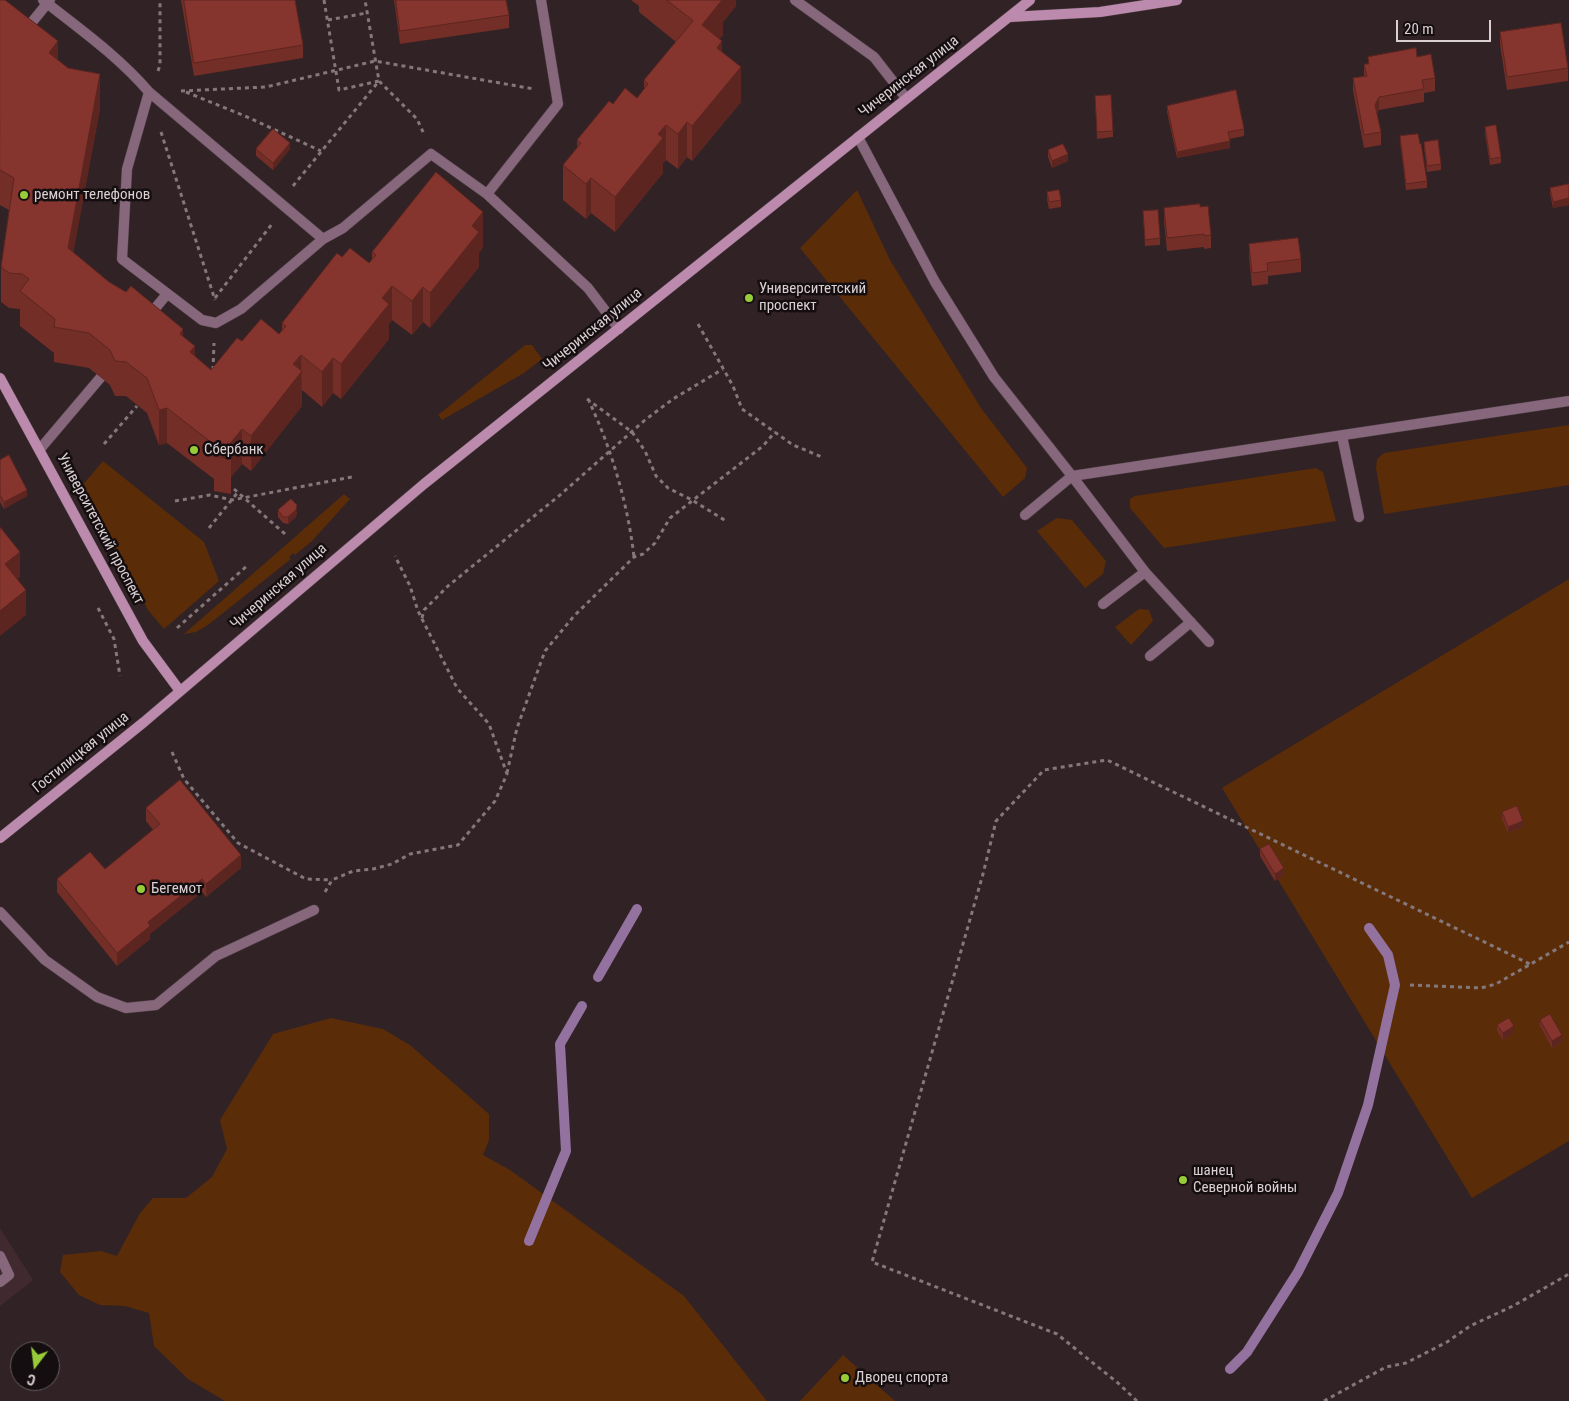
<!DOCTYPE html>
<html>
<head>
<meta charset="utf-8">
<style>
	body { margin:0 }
	#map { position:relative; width:1569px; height:1401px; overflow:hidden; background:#312226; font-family:"Roboto Condensed",sans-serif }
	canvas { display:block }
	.north { position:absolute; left:10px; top:1341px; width:50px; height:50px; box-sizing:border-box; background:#150e10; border:1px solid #645c5e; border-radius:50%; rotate:195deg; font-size:14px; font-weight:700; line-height:20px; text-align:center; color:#dad0d2 }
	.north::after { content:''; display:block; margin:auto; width:18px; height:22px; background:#97cc38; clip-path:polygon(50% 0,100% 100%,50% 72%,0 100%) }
	.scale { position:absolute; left:1396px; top:20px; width:95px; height:22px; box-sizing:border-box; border:2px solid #dad0d2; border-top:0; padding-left:6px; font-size:15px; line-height:18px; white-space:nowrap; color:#dad0d2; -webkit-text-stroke:4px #150e10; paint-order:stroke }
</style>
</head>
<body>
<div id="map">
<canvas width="1569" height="1401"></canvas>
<div class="north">С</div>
<div class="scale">20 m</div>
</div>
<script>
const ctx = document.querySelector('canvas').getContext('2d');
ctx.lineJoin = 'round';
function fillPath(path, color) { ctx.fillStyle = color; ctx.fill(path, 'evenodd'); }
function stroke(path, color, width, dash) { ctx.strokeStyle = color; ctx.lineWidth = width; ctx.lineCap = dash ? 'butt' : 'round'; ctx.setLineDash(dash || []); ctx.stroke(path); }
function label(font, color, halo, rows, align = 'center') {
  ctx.font = font + ' "Roboto Condensed",sans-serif'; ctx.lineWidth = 5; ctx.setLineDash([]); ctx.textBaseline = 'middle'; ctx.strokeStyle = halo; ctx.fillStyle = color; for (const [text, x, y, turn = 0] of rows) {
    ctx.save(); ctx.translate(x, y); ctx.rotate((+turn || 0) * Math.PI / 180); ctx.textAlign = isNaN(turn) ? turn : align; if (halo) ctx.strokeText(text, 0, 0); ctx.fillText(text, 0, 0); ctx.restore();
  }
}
fillPath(new Path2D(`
	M0 1228 33 1280 0 1306Z`), '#402a2f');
fillPath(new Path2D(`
	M857 190 890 260 981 408 1027 468 1025 478 1003 497 800 248Z
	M525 345H532L542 359 524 373 442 420 438 415Z
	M1569 425V485L1384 514 1376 468 1377 459 1384 453Z
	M103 461 204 542 219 581 164 629 148 610 81 487Z
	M1316 468 1323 472 1336 521 1164 548 1130 508V499L1135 496Z
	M344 494 350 499 312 541 295 555 293 553 289 557 291 559 208 625 196 632 184 634Z
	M1057 518 1072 520 1106 561 1103 574 1085 588 1037 531Z
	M1569 579V1141L1472 1198 1222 788Z
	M1139 609 1149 610 1153 621 1131 645 1115 627Z
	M331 1018 383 1029 410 1045 489 1114V1140L483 1155 510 1170 684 1296 767 1401H225L188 1379 154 1346 149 1313 125 1306 100 1305 79 1295 60 1272 63 1255 101 1251 117 1256 140 1213 153 1198H186L212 1177 227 1149 220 1120 273 1034Z
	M843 1355 895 1401H800Z`), '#5b2c08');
stroke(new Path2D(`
	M598 977 637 909
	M529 1241 566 1151 560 1044 582 1006
	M1230 1369 1247 1352 1298 1272 1338 1193 1368 1105 1395 985 1388 955 1369 928`), '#9372a0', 10);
const lane = new Path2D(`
	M43 0C81 30 118 56 149 92L323 239
	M795 0 874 57 906 98
	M24 32 50 0
	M149 92 127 169 122 259 202 320 216 323 241 309 323 239 343 228 431 154 487 194 588 288 619 329
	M858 137 935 282 994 377 1072 476 1569 401
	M487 194 558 104 541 0
	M148 317 167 294
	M1342 436 1359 517
	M40 449 101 377
	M1025 515 1072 476 1145 572 1209 642
	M1103 604 1145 572
	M1150 656 1191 622
	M0 912 45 960 97 997 126 1008 156 1005 216 956 314 910
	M0 1256 9 1275 0 1282`);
const secondary = new Path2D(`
	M1010 17 1100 12 1177 0
	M0 378 143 641 180 691
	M0 838 144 722 424 484 1030 0`);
stroke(lane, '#4c3e42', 11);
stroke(secondary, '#4c3e42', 11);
stroke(new Path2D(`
	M324 0 339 90 379 81 365 0
	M328 20 367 13
	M158 71 160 65V0
	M181 91 266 87 375 61 534 89
	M186 92 245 116 321 151
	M161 132 215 300
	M293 186 379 81 417 119 424 134
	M215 298 272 224
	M698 324 733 386 742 409 793 445 822 457
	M213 370 214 343
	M587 399 632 432 645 451 656 476 668 488 692 500 726 521
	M588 399C611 447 628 504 634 557
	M104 444 137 406
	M234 489 285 534
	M175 501 210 495 232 500 352 477
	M209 528 238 492
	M98 608 114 639 120 676
	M422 618 424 610 448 586 560 495 645 420 673 399 723 369
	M177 628 248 565
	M172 752 184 779 238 843 306 879 332 880
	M507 773 517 728 545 651 574 616 634 557 643 554 655 543 670 518 763 446 775 432
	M325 892 332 880 353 871 373 869 392 864 410 854 458 845 495 801 507 774 489 724 457 688 418 611 410 586 395 556
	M1410 985 1481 988 1496 984 1569 942
	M1137 1401 1118 1383 1057 1334 872 1262 983 874 996 821 1044 770 1107 760 1530 964
	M1324 1401 1386 1367 1406 1363 1447 1342 1470 1326 1513 1306 1569 1274`), '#84787b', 3, [4, 4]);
stroke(lane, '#86677c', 10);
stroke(secondary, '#bc8aac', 10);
fillPath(new Path2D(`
	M0 0 58 60 100 109 73 252 109 282 183 337 195 356 211 370 242 341 279 334 282 330V323L342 257 369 263 372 259V252L483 247 479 253V267L430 328 423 322 412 335 392 320 389 324V339L341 399 333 393 322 407 302 390V406L251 471 242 464 231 477V494L214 491V479L167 443 159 445 147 413 126 396H115L110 385 89 368 54 362V353L20 326V309L9 308 1 302V267L9 210 0 205Z
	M181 0H295L303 45V58L194 76Z
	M394 0H506L509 15V28L400 44Z
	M631 0H736V6L723 22V35L719 39 722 52 741 102 692 161 687 157 678 169 666 160 663 163V173L615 232 591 213 586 219 563 200V165L577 148V140L613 104 637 98 644 89V80L676 42 639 12V6Z
	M1500 32 1568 68V81L1507 90 1500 45Z
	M1368 57H1417L1435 78V91L1424 93V102L1379 110 1377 115 1381 132V145L1364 148 1353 91V78L1364 76V64H1368Z
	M1095 96 1113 131V137L1097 139Z
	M1167 106 1244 129V136L1229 139 1230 148 1177 158 1167 112Z
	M1485 127 1501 157V163L1490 165 1485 134Z
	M1400 136 1420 144 1427 181V188L1406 190 1400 142Z
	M1424 142 1441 164V170L1427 172 1424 148Z
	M256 149H290L273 170 256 156Z
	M1048 150 1068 161 1052 168 1048 157Z
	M1550 188 1569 205 1553 208 1550 194Z
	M1047 192 1061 200V207L1049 209 1047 199Z
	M1164 208 1211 235V248L1204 249V247L1167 251 1164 221Z
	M1143 211 1160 238V245L1145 246Z
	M1249 244 1301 259V272L1268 276V284L1252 286 1249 257Z
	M0 460 27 496 4 509 0 502Z
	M278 510 297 512 296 517 288 524 283 523 278 517Z
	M146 808 241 868 206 897 202 892 150 934V939L117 966 57 892V879L105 869 153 830 146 821Z
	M1502 812 1523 827 1508 833 1502 819Z
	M1260 849 1284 875 1275 881 1260 856Z
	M1540 1020 1562 1042 1552 1048 1540 1026Z
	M1497 1025 1514 1033 1503 1040 1497 1031Z`), '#722e27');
fillPath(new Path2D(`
	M716 0H736V6L723 22V35L702 60V25Z
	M58 41V76L49 53Z
	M722 41V76L717 48Z
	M741 67V102L692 161V126Z
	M100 74V109L68 282V248Z
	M1379 97V110L1375 118V105Z
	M687 122V157L678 169V134Z
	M666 125V160L663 163V173L615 232V197L658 134Z
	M1230 141V148L1177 158V152Z
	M290 143V149L273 170V163Z
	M1068 154V161L1052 168V161Z
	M591 178V213L586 219V184Z
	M1569 198V205L1553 208V202Z
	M483 212V247L479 253V267L430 328V293L472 226Z
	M392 286V320L389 324V339L341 399V364L382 298Z
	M423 287V322L412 335V301Z
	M183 329V364L180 334Z
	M195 346V381L190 352Z
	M301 355 302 406 251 471V436L293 364Z
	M333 358V393L322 407V372Z
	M167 408V443L159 445V410Z
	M242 429V464L231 477V459L224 451Z
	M27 490V496L4 509V502Z
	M297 505 296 517 288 524V517Z
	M20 552V577L5 589V564Z
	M26 590V615L0 636V611Z
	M1523 821V827L1508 833V827Z
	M241 855V868L206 897V884Z
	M1284 868V875L1275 881V874Z
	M202 879V892L150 934V939L117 966V953L148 922Z
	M1514 1026V1033L1503 1040V1033Z
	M1562 1035V1042L1552 1048V1041Z`), '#5d2520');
const building = new Path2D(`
	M0 0H5L58 41 49 53 68 68 100 74 68 248 109 282 126 292 131 286 183 329 180 334 195 346 190 352 211 370 237 338 242 341 261 319 279 334 286 326 282 323 337 253 342 257 350 248 369 263 376 255 372 252 436 172 483 212 472 226 479 232 430 293 423 287 412 301 392 286 382 298 389 304 341 364 333 358 322 372 301 355 293 364 302 371 251 436 242 429 224 451 231 459 214 456 216 446 167 408 159 410 147 378 126 362 115 361 110 350 89 333 54 327 55 319 20 291 29 279 22 274 9 273 1 267 14 178 0 170Z
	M184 0H295L303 45 194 63Z
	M396 0H506L509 15 400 31Z
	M667 0H722L702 25 722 41 717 48 741 67 692 126 687 122 678 134 666 125 658 134 663 138 615 197 591 178 586 184 563 165 581 143 577 140 609 101 613 104 625 88 637 98 648 84 644 80 693 21Z
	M1561 23 1568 68 1507 77 1500 32Z
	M1416 48 1417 57 1431 54 1435 78 1422 80 1424 89 1379 97 1375 105 1381 132 1364 135 1353 78 1367 76 1364 64H1369L1368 57Z
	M1236 90 1244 129 1228 132 1230 141 1177 152 1167 106Z
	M1111 95 1113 131 1097 132 1095 96Z
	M1496 125 1501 157 1490 159 1485 127Z
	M273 129 290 143 273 163 256 149Z
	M1418 134 1420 144 1421 143 1427 181 1406 184 1400 136Z
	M1438 140 1441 164 1427 166 1424 142Z
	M1063 144 1068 154 1052 161 1048 150Z
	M1569 184V198L1553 202 1550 188Z
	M1059 190 1061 200 1049 202 1047 192Z
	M1200 204V207L1208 206 1211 235 1204 236V234L1167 238 1164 208Z
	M1158 210 1160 238 1145 240 1143 211Z
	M1298 238 1301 259 1267 263 1268 271 1252 273 1249 244Z
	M9 455 27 490 4 502 0 495V460Z
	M291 499 297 505 296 510 288 517H283L278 510Z
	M0 527 20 552 5 564 26 590 0 611Z
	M180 780 241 855 206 884 202 879 148 922 150 926 117 953 57 879 90 852 105 869 160 824 146 808Z
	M1517 806 1523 821 1508 827 1502 812Z
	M1269 844 1284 868 1275 874 1260 849Z
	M1550 1014 1562 1035 1552 1041 1540 1020Z
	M1509 1018 1514 1026 1503 1033 1497 1025Z`);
fillPath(building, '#85352d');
stroke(building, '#5d2520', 1);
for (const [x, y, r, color] of [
	[24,195,5,"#97cc38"],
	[749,298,5,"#97cc38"],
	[194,450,5,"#97cc38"],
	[141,889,5,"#97cc38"],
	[1183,1180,5,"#97cc38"],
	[845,1378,5,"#97cc38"]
]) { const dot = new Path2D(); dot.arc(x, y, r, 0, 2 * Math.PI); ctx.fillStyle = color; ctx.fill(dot); stroke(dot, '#150e10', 2); }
label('15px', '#dad0d2', '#150e10', [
	["Чичеринская улица",909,77,-38],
	["Чичеринская улица",593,330,-39],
	["Университетский проспект",100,529,62],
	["Чичеринская улица",279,587,-41],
	["Гостилицкая улица",81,753,-39]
]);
label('15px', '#dad0d2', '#150e10', [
	["ремонт телефонов",34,195],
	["Университетский",759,289],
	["проспект",759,306],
	["Сбербанк",204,450],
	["Бегемот",151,889],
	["шанец",1193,1171],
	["Северной войны",1193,1188],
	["Дворец спорта",855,1378]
], 'left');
</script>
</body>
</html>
